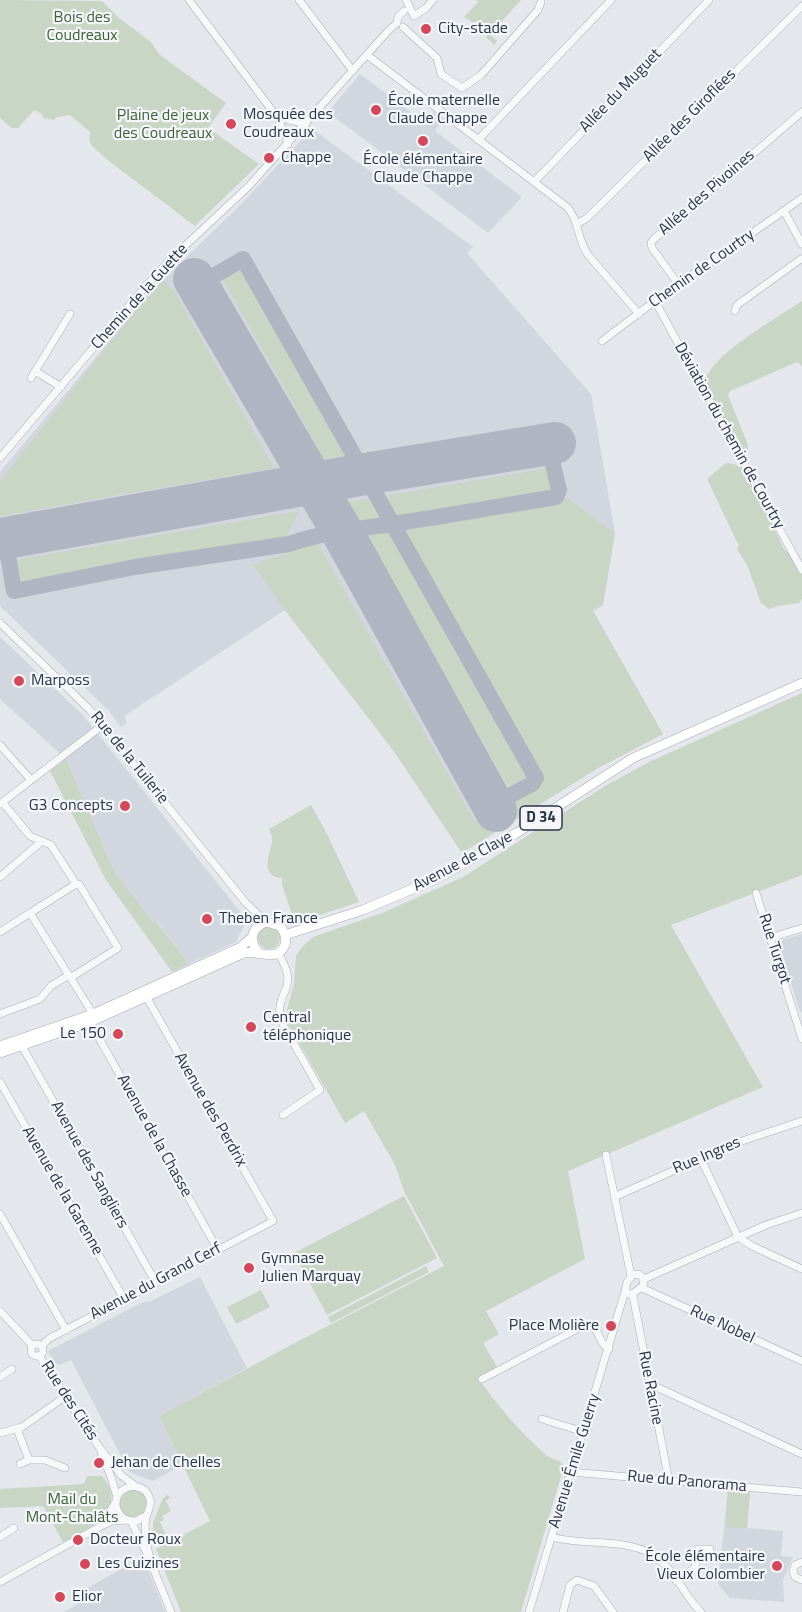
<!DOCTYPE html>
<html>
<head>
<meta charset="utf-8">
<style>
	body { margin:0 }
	canvas { display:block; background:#e4e7ec }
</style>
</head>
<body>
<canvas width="802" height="1612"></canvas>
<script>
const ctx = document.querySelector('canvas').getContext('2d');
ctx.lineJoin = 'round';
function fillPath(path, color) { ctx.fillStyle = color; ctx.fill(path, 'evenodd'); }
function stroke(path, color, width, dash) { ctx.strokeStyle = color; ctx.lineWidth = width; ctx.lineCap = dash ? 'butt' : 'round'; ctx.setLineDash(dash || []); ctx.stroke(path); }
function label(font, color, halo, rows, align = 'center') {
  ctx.font = font + ' "Titillium Web",sans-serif'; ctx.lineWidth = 4.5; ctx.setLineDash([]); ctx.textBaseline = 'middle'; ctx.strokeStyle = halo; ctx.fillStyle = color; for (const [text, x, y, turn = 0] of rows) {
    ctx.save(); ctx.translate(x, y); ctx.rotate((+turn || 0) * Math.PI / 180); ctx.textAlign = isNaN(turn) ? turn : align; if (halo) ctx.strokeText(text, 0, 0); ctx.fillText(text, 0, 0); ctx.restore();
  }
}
fillPath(new Path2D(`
	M360 74 425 123 434 112 443 119 435 131 522 197 488 233 328 112Z
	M315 131 473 247 467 253 591 394 615 533 603 605 593 611 663 734 598 768 462 853 393 750 285 610 124 716 127 723 121 727 109 711 0 606V472L146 297 245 200 309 132Z
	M0 637 82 714 242 914 244 926 236 942 189 964 157 921 154 923 114 871 66 759 0 699Z
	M802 934V1012H800L779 945 783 940Z
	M200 1277 247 1368 159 1416 182 1465 153 1481 134 1474 129 1471 71 1360 59 1365 54 1362 48 1351 141 1303 151 1301Z
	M728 1489 750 1491 747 1528 783 1531 781 1556 793 1557 783 1580 784 1602 730 1598 718 1584Z
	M144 1559 165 1612H64L79 1603 75 1595 119 1570Z`), '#d2d6de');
fillPath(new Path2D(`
	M0 0 102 1 119 18 151 42 160 55 226 103 208 128 259 164 195 226 110 162 92 146 89 140 90 132 70 115 57 117 54 120 43 118 42 114 34 110 18 128H12L0 118Z
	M476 0H521L491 33 490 35 497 41 494 45 486 37 489 32 476 21 474 23 464 17 478 2Z
	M241 266 347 455 324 459 221 276Z
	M163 280 174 290 274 468 0 516V481L146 297Z
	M802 301V366L797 362 730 391 728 395 748 445V451L745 452 738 446 704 385C706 357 779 317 802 301Z
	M726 463 734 464 747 471 784 549 797 561 802 570V599L799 603 778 606 769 609 761 603 747 565 737 549 739 546 707 479Z
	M549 468 553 491 397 519 383 496Z
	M372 498 385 521 360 524 348 502Z
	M567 498 615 533 603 605 593 611 663 734 598 768 462 853 393 750 285 610 253 565 317 542 475 822 537 787 541 784 540 772 399 527Z
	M299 511 286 538 19 584 14 560Z
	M390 529 530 778 510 790 365 533Z
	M802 693V875L671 925 763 1087 568 1171 585 1259 486 1311 499 1334 483 1343 497 1367 478 1378C497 1405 520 1432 545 1454 551 1460 559 1458 564 1466L521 1612H181L156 1549 210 1521 159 1416 291 1345 444 1266 404 1191 395 1165 364 1111 345 1123 285 1018 294 983 296 956 302 947 313 937 382 913 463 877 605 786 649 762Z
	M66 759 114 871 154 923 156 921 189 964 172 972 106 880 50 771Z
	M311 805 327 834 359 902 295 923 282 885V878C260 876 269 856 272 843 273 838 271 833 269 829Z
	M258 938a11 11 0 1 1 22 0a11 11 0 1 1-22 0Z
	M404 1196 437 1258 327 1315 294 1253Z
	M426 1266 429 1272 331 1323 328 1317Z
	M261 1290 270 1307 236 1324 227 1307Z
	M87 1476H102C105 1480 109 1484 110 1489 119 1515 85 1531 66 1541L63 1542 43 1506 0 1508V1489L84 1484Z
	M728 1489 750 1491 747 1528 725 1527Z
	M120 1504a14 14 0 1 1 28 0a14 14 0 1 1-28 0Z
	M168 1495 170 1498 166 1501 171 1511 162 1516 164 1520 160 1522 166 1535 154 1541 153 1523 163 1498Z`), '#c9d6c5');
stroke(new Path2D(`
	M198 285 243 259 536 778 532 784 492 805
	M5 538 14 591 135 567 289 544C323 532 357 529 393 524 447 516 501 506 556 497L559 490 548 444`), '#b0b6c1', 16);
stroke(new Path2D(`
	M194 279 341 530 496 811
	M0 539 365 474 555 443`), '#b0b6c1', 42);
const minor = new Path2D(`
	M189 0 277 117 286 136 288 144
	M299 0 353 71
	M406 0 414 16
	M414 16 426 8 433 0
	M397 23 398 17 404 11
	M403 27 437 58 441 74 462 88 481 75 538 10 541 2
	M367 55 567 207C579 220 577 239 588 255L639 314
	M277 117 306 124
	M478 140 611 0
	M534 182 709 0
	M784 211 802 244
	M577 224 587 218 802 6
	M679 285 652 248 651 243 654 239 802 112
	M655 301 802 570
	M735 311 737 305 801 259
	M602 341 655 301 802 198
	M35 371 61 387
	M31 378 70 314
	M0 458 144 288 172 258 248 187 388 31 397 23
	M0 623 89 709 246 903 266 922
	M0 745 31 780
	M3 803 30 836 51 845 76 884H79L118 948 70 978
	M0 804 103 725
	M0 877 42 841
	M756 893 802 1039
	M30 913 93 1014
	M0 932 76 884
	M770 938 802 928
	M278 953C301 991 276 987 280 1019L320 1090 283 1115
	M0 1014 40 999 51 986 69 975
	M90 1022 218 1250
	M22 1046 156 1283
	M0 1082 124 1299
	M606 1155 631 1276
	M701 1159 738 1237 752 1246 802 1269
	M614 1197 736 1143 802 1121
	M0 1214 66 1330
	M639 1274 644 1279 643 1286 631 1295 625 1291 627 1282 633 1275Z
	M644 1279 766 1225 802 1213
	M642 1288 802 1361
	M633 1296 669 1481
	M0 1311 32 1345
	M31 1350a6 6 0 1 1 12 0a6 6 0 1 1-12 0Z
	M41 1346 50 1338 273 1221 147 998
	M39 1356 99 1447 122 1476 137 1487
	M0 1377 12 1369
	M482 1379 585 1325 591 1324C600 1331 598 1343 609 1349
	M650 1384 802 1454
	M542 1419 584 1432
	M17 1429 29 1460H45L65 1468
	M0 1433 22 1427 66 1396
	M101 1452 111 1477 117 1497
	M20 1464 29 1460
	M571 1472 802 1492
	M146 1516 136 1521C120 1522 111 1507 119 1493 129 1483 146 1484 150 1500 152 1507 147 1511 146 1518 143 1530 148 1545 149 1557
	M131 1521 149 1558 171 1612
	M103 1524 115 1503
	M0 1537 14 1528
	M552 1537C586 1547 633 1536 660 1560 677 1574 685 1597 701 1612
	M802 1562 795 1565 793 1571 795 1577 802 1580
	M676 1581 695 1568 698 1549H710
	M0 1582 103 1525 112 1521 127 1520
	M529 1612 625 1291
	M563 1612 570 1585 577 1580 594 1586 613 1612`);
const major = new Path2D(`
	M285 935 363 910 438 878 515 834 633 758 802 683
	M0 1046 93 1014 241 947 252 937
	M0 1053 90 1022 244 953C258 950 277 963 285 945 287 938 285 932 280 926L266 922C252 927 248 940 258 952`);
stroke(minor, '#a9aeb7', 8);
stroke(major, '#a3abb8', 10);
stroke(minor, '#f7f8fa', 7);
stroke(major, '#fff', 9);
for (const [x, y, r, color] of [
	[426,29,6,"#d1495b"],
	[376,110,6,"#d1495b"],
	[231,124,6,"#d1495b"],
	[423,141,6,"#d1495b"],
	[269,158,6,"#d1495b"],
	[19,681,6,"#d1495b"],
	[125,806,6,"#d1495b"],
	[207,919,6,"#d1495b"],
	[251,1027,6,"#d1495b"],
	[118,1034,6,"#d1495b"],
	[249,1268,6,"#d1495b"],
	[611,1326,6,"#d1495b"],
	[99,1463,6,"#d1495b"],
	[78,1540,6,"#d1495b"],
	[85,1564,6,"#d1495b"],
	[777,1566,6,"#d1495b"],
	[60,1597,6,"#d1495b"]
]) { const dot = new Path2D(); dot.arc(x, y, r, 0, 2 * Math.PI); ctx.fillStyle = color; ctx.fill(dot); stroke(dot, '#f4f6f9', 2); }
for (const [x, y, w] of [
	[541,818,42]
]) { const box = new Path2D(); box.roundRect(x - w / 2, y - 12, w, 24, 4.5); ctx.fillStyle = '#f4f6f9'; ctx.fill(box); stroke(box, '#2b3445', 1.5); }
label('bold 15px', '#2b3445', null, [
	["D 34",541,818]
]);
label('16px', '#3f6138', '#f4f6f9', [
	["Bois des",82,18],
	["Coudreaux",82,36],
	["Plaine de jeux",163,116],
	["des Coudreaux",163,134],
	["Mail du",72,1500],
	["Mont-Chalâts",72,1518]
]);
label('16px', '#2b3445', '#f4f6f9', [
	["City-stade",438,29],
	["École maternelle",388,101],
	["Claude Chappe",388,119],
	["Mosquée des",243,115],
	["Coudreaux",243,133],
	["Chappe",281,158],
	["École élémentaire",423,160,"center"],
	["Claude Chappe",423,178,"center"],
	["Marposs",31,681],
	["G3 Concepts",113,806,"right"],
	["Theben France",219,919],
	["Central",263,1018],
	["téléphonique",263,1036],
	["Le 150",106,1034,"right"],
	["Gymnase",261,1259],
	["Julien Marquay",261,1277],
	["Place Molière",599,1326,"right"],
	["Jehan de Chelles",111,1463],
	["Docteur Roux",90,1540],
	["École élémentaire",765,1557,"right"],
	["Vieux Colombier",765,1575,"right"],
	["Les Cuizines",97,1564],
	["Elior",72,1597]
], 'left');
label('16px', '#2b3445', '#f4f6f9', [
	["Allée du Muguet",621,91,-46],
	["Allée des Giroflées",690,116,-45],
	["Allée des Pivoines",707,193,-41],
	["Chemin de Courtry",702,269,-35],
	["Chemin de la Guette",140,297,-48],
	["Déviation du chemin de Courtry",729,436,61],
	["Rue de la Tuilerie",129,758,51],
	["Avenue de Claye",463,862,-28],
	["Rue Turgot",774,949,72],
	["Avenue des Perdrix",210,1110,60],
	["Avenue de la Chasse",154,1136,61],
	["Rue Ingres",707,1156,-23],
	["Avenue des Sangliers",89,1165,61],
	["Avenue de la Garenne",62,1191,60],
	["Avenue du Grand Cerf",156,1282,-28],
	["Rue Nobel",722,1325,25],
	["Rue Racine",650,1388,79],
	["Rue des Cités",69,1401,57],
	["Avenue Émile Guerry",575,1461,-73],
	["Rue du Panorama",687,1482,5]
]);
</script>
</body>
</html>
